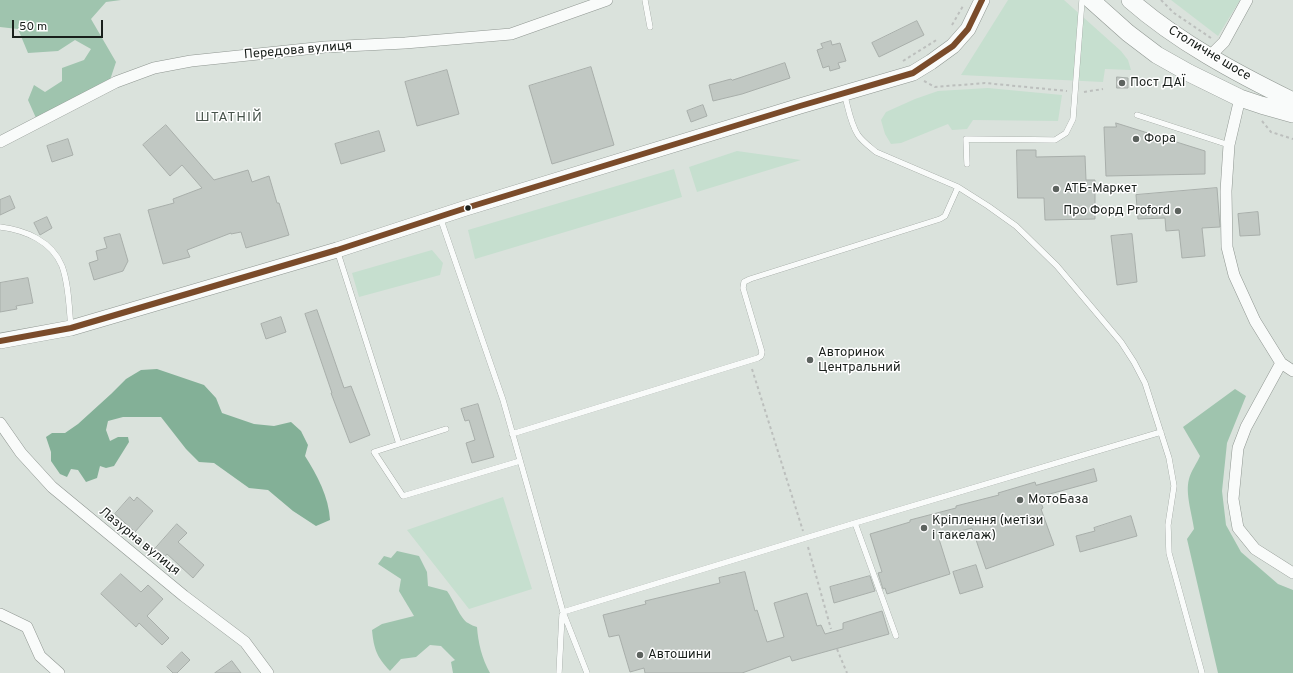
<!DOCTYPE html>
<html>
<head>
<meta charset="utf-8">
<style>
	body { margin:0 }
	#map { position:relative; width:1293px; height:673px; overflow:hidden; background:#dae2dc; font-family:Overpass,sans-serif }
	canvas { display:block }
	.scale { position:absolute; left:12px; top:20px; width:91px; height:18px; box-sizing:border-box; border:2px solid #191f1b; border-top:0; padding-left:5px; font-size:12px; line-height:14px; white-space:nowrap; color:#191f1b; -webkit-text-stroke:3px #fff; paint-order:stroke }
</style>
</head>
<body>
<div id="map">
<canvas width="1293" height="673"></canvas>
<div class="scale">50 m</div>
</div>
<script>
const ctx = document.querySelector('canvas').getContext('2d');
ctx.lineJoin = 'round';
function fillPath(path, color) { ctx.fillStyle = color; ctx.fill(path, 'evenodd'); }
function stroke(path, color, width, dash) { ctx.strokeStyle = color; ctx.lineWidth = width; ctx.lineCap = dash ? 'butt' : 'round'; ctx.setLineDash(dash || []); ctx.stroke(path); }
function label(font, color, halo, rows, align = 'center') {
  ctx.font = font + ' Overpass,sans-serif'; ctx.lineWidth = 3; ctx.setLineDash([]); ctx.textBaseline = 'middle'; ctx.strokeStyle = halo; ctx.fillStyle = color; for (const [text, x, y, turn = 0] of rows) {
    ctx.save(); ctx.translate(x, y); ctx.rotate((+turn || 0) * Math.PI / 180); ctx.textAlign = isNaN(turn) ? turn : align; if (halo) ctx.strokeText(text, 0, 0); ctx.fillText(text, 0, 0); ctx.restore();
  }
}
fillPath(new Path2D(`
	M1008 0H1064L1121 51 1128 60 1131 70 1105 69 1103 82 961 75Z
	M1171 0H1240L1218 36Z
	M988 88 1062 95 1058 121 973 120 967 129 952 130 948 124 901 143 891 144 885 134 881 120 886 112 915 99 938 91Z
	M737 151 801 160 697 192 689 167Z
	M674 169 682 197 475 259 468 230Z
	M432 250 443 263 440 275 359 297 352 273Z
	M503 497 532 589 469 609 407 530Z`), '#c6dfcf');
fillPath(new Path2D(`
	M0 0H121L106 2 91 19 116 62 110 80 36 118 28 100 34 85 45 92 62 81V68L84 60 91 49 75 40 58 51 28 53 18 29 0 27Z
	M1235 389 1246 396 1227 443 1222 491 1226 525 1241 552 1278 584 1293 590V673H1218L1187 539 1194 529C1192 514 1185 493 1189 479 1191 471 1197 463 1200 456L1183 427Z
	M397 551 419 556 427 572 428 586 447 591C453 599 461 620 468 623 471 625 474 626 477 627 478 642 482 659 490 673H453L451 662 455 660 441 646 430 645 416 657 401 659 390 671C377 657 374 650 372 630L382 624 414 616 399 591 401 579 378 564 384 556 391 558Z`), '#9fc4ae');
fillPath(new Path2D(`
	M157 369 204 385 216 398 222 413 254 424 274 426 291 422 301 431 308 445 305 456C317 475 329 497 330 520L316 526 293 511 268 490 249 488 214 463 199 462 186 449 161 417H123L108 421 106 430 110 441 118 437H128L129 442 114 466 106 468 100 466 97 478 86 482 78 470 71 469 67 477 60 474 51 461V452L46 437 52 433H65L78 424 111 394 126 379 141 370Z`), '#83b097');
const building = new Path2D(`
	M917 21 924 35 879 57 872 43Z
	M831 41 832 45 840 43 846 61 838 63 840 68 830 71 829 66 823 68 817 50 823 48 821 44Z
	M785 63 790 78 742 94 713 101 709 85 731 79 732 80Z
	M591 67 614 145 552 164 529 86Z
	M447 70 459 114 417 126 405 82Z
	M1117 77 1128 78V88H1117Z
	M703 105 707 116 691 122 687 111Z
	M1116 123 1205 151V174L1106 176 1104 127H1116Z
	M166 125 214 180 248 170 252 182 269 176 277 203H279L289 235 246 248 241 232 231 234V233L187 250 190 257 163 264 148 210 174 203 173 199 202 188 182 165 170 176 143 145Z
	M379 131 385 151 341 164 335 144Z
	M68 139 73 155 52 162 47 146Z
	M1017 150H1036V157L1085 156 1086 180H1095V219L1045 220 1044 198H1018Z
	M1217 188 1220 227 1202 228 1205 256 1182 258 1179 230 1166 231 1165 218 1138 219 1136 195Z
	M10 196 15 208 0 215V200Z
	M1258 212 1260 235 1240 236 1238 214Z
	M47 217 52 228 40 235 34 223Z
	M120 234 128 261 123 271 94 280 89 263 98 260 96 251 107 248 104 238Z
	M1132 234 1137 282 1117 285 1111 236Z
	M28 278 33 303 16 306 17 309 0 312V283Z
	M317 310 344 388 351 386 370 435 350 443 331 393H332L305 314Z
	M281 317 286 332 266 339 261 324Z
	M478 404 494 457 472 463 466 443 475 440 469 420 465 421 461 409Z
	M1094 469 1097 481 1039 497 1043 508 1041 509 1054 545 986 569 972 528 948 534 949 536 939 539 950 574 887 594 885 588 883 589 878 573 882 572 870 534 910 522V520L956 508V506L999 495 998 493 1035 482 1036 485Z
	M130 497 134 501 137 497 153 511 135 532 115 514Z
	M1131 516 1137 536 1080 552 1076 536 1095 531 1094 528Z
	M177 524 187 533 178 542 204 565 193 578 167 554 163 559 154 550Z
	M976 565 983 587 960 594 953 572Z
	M745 572 755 611 757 610 767 642 784 637 774 603 807 593 817 626 821 625 825 634 843 629V623L882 611 889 634 792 661 790 656 742 673H645L644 668 630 672 619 635 609 637 603 615 646 604 645 601 720 583 719 578Z
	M121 574 141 592 148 585 163 599 147 616 169 638 162 645 139 623 136 627 101 594Z
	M870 576 875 591 834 603 830 587Z
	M182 652 190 660 177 673H173L167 667Z
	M232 661 241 673H215Z`);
fillPath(building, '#c1c8c3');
stroke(building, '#a8aeaa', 1);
const lane = new Path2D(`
	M645 0 650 27
	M844 93C848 106 850 123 858 135 862 141 870 147 876 152L958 187 988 206 1016 226 1057 266 1121 342 1134 362 1145 383 1169 458 1174 486 1168 525 1169 553 1202 673
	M1137 115 1229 145
	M967 164 966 139 1055 140 1066 133 1073 119 1082 0
	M440 217 503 400 563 612 587 673
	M0 227C25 230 52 241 62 266 69 285 69 308 71 328
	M337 250 399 444
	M446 429 374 452 403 496 520 461
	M512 434 758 358 761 356 762 352 743 288 744 282 750 279 940 219 945 216 958 187
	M855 523 896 636
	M563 612 855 523 1161 432
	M559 673 562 615`);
const street = new Path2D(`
	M1210 56 1224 42 1247 0
	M1240 98 1229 145 1226 191 1227 247 1234 275 1255 321 1281 363 1293 371
	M0 142 116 82 154 68 191 61 325 47 405 43 511 34 607 0
	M1281 363 1246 427 1238 448 1233 499 1238 528 1255 549 1293 573
	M0 423 21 453 52 487 184 596 245 642 268 673
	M0 614 27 627 40 656 59 673`);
const secondary = new Path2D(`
	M0 341 71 328 337 250 466 208 800 106 913 73 931 62 953 46 968 29 982 0`);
const primary = new Path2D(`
	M1091 0 1128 33 1157 55 1189 73 1240 98 1261 105 1293 114
	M1130 0C1178 42 1236 73 1293 101`);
stroke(lane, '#8f9691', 6);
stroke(street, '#8f9691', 12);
stroke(secondary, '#8f9691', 16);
stroke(primary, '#8f9691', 18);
stroke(new Path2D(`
	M1161 0 1174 13 1211 38
	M952 25 963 6
	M903 61 938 39
	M924 81 935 87 985 83 1067 91
	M1084 92 1103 89
	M1262 121 1271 132 1293 139
	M752 369 803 531
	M808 547 831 629
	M837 649 847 673`), '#bcbfbd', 2, [3, 3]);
stroke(lane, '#f9fbfa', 5.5);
stroke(street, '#f9fbfa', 11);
stroke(secondary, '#f9fbfa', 15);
stroke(primary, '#f9fbfa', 17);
stroke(new Path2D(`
	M0 341 71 328 337 250 466 208 800 106 913 73 953 46 968 29 982 0`), '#7a4b2a', 6);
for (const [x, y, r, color] of [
	[1122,83,4,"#5d635f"],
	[1136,139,4,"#5d635f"],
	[1056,189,4,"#5d635f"],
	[468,208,3.5,"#191f1b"],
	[1178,211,4,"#5d635f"],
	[810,360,4,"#5d635f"],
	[1020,500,4,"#5d635f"],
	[924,528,4,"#5d635f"],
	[640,655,4,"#5d635f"]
]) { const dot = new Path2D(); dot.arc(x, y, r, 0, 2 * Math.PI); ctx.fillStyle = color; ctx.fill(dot); stroke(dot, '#fff', 1.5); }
label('13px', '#191f1b', '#fff', [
	["Передова вулиця",298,51,-5],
	["Столичне шосе",1209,54,31],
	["Лазурна вулиця",139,542,39]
]);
label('13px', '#191f1b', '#fff', [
	["Пост ДАЇ",1130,83],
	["Фора",1144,139],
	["АТБ-Маркет",1064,189],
	["Про Форд Proford",1170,211,"right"],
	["Авторинок",818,353],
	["Центральний",818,368],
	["МотоБаза",1028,500],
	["Кріплення (метізи",932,521],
	["і такелаж)",932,536],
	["Автошини",648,655]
], 'left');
ctx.letterSpacing = '1px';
label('14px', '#47534b', '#fff', [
	["ШТАТНІЙ",229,118]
]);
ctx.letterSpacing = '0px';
</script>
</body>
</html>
